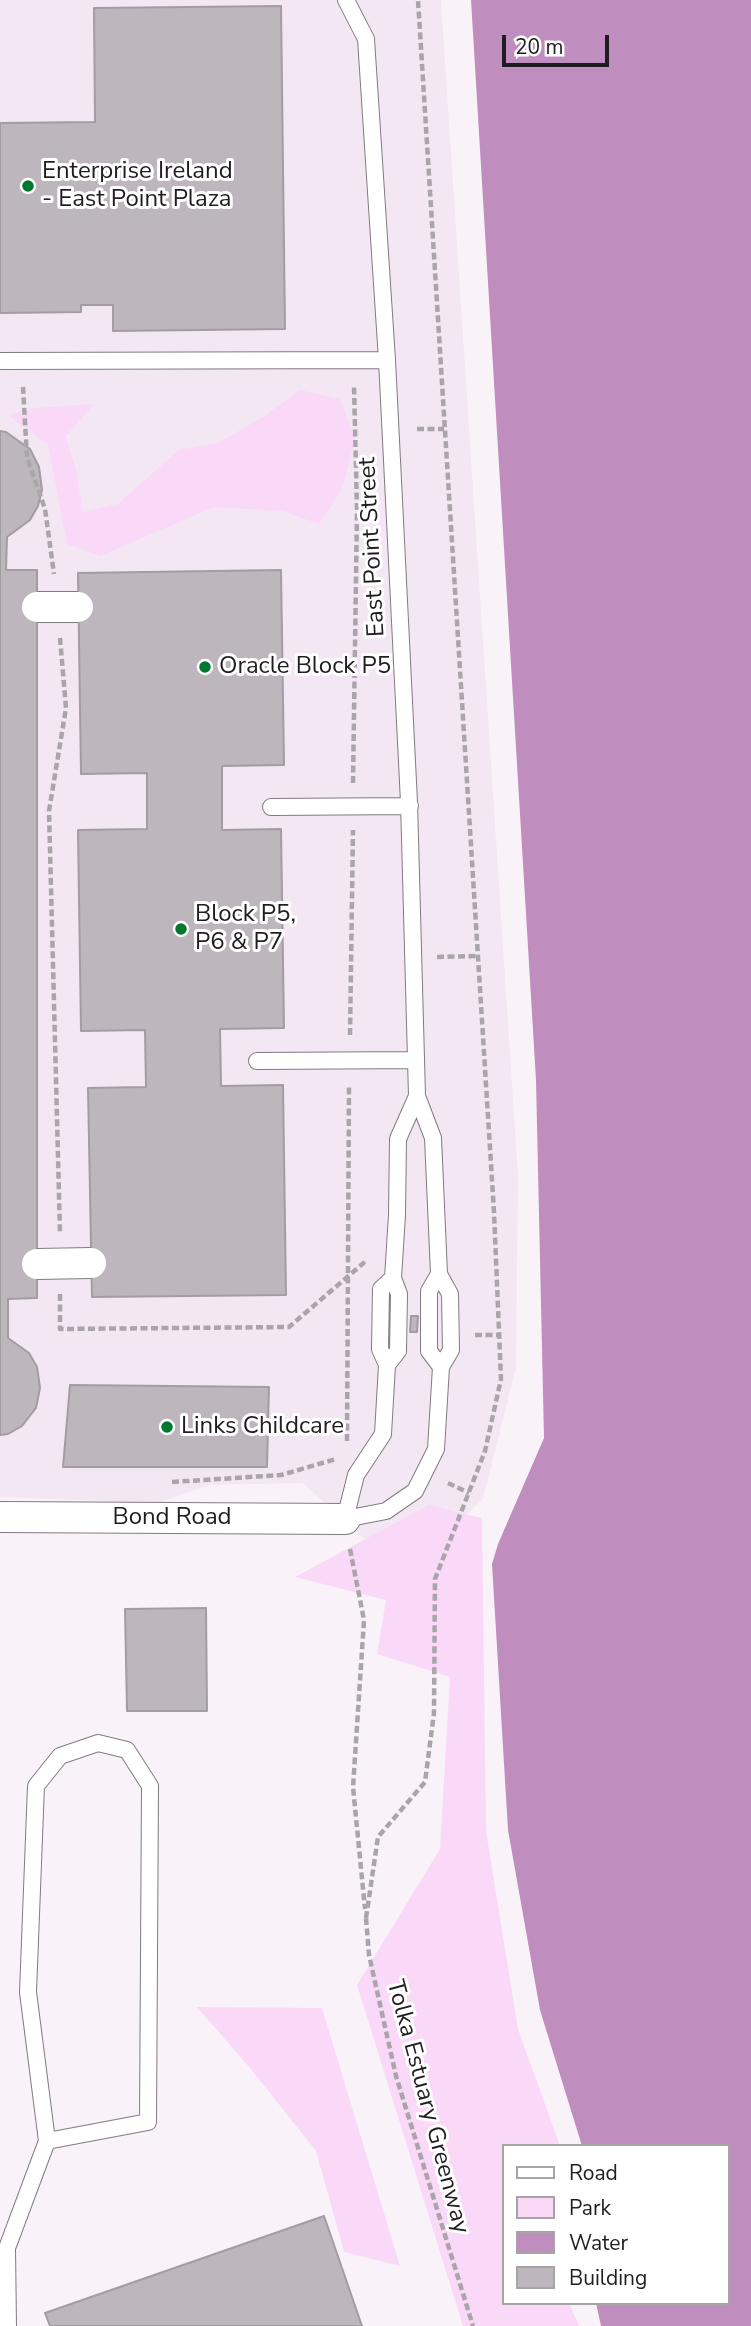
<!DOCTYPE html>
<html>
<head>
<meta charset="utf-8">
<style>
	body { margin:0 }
	#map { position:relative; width:751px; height:2326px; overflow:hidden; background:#f9f3f9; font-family:"Nunito Sans",sans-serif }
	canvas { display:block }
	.legend { position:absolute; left:502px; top:2144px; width:228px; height:161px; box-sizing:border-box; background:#fff; border:2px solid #a6a5a6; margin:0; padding:9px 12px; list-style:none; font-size:21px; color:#201d20 }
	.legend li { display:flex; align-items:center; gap:14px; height:35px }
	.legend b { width:35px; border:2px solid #a6a5a6 }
	.scale { position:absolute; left:502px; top:35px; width:107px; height:32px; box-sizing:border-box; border:4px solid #201d20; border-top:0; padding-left:9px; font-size:21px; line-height:24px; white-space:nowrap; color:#201d20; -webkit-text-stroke:5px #fff; paint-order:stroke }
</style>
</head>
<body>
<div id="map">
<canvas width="751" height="2326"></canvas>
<ul class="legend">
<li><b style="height:9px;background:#fff"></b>Road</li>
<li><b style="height:19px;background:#fad8f8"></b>Park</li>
<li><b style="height:19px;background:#c08dbf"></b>Water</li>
<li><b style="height:19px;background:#bdb7bd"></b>Building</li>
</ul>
<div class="scale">20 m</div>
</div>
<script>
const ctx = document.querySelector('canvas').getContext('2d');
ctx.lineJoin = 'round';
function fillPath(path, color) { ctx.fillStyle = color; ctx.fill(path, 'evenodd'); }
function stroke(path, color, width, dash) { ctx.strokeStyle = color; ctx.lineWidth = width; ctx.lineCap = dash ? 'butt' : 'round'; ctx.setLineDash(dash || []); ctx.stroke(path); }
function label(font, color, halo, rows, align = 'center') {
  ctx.font = font + ' "Nunito Sans",sans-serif'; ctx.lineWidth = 6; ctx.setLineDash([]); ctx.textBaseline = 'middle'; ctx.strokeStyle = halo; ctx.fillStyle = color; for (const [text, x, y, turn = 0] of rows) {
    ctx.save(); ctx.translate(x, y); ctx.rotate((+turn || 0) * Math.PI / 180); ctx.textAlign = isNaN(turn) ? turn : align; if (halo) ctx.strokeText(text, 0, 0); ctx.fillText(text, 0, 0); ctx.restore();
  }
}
fillPath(new Path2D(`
	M0 0H441L518 1175 516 1367 483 1499 435 1544 374 1548 303 1483 209 1485 158 1503 0 1497Z`), '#f3e7f3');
fillPath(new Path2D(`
	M300 390 340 399 355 439 342 489 319 524 283 511 214 507 100 556 67 544 48 444 8 415 35 408 94 404 66 436 76 470 83 512 118 504 179 450 218 443 263 417Z
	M429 1505 482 1518 486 1831 518 2029 560 2146H504V2303H569L579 2326H463L357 1985 440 1849 450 1677 377 1654 386 1600 295 1577Z
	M197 2007 322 2008 400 2266 344 2252 316 2151 250 2068Z`), '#fad8f8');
fillPath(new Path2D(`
	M471 0H751V2326H601L596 2303H728V2146H582L540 2010 508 1830 492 1564 498 1544 544 1438 536 1080Z`), '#c08dbf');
const building = new Path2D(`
	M281 6 285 329 113 331V305H81V312L0 313V123L95 122 94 8Z
	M0 431 6 432 30 449 39 467 42 490 38 506 30 520 7 537 6 570H37V1298L8 1299V1338L29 1353 37 1367 40 1388 36 1408 22 1426 8 1434 0 1435Z
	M281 570 284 765 222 766V830L281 829 284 1028 220 1029 221 1086 283 1085 286 1295 92 1297 88 1088 146 1087 145 1030 81 1031 78 830 147 829V773L81 774 78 573Z
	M411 1316H418L417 1332H410Z
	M70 1385 269 1387 267 1467H63Z
	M206 1608 207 1711H127L125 1609Z
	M324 2216 362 2326H50L45 2313Z`);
fillPath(building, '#bdb7bd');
stroke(building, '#a29da2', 2);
const lane = new Path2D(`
	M346 0 366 39 387 360 409 802 417 1096 433 1138 439 1274 450 1294 451 1350 441 1367 436 1449 415 1491 386 1511 345 1519 356 1475 383 1434 387 1365 380 1349 381 1289 393 1278 397 1215 398 1139 417 1096
	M0 361 387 360
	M271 807 410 806
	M257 1061 416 1060
	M439 1274 429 1291V1351L441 1367
	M387 1365 398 1351 399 1294 393 1278
	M8 2326 7 2248 47 2141 28 1992 36 1786 60 1756 98 1743 127 1750 150 1786 148 2122 47 2141`);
const street = new Path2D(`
	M0 1517 345 1519`);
stroke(lane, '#817b81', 18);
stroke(street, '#817b81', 32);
stroke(new Path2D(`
	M23 387 27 458 45 509 54 574
	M417 429H444
	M60 638 66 708 49 811 60 1233
	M353 783 357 510 354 386
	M437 957 478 956
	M350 1035 353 830
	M60 1294V1329L289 1327 367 1260
	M475 1335H499
	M347 1441 349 1086
	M172 1482 281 1475 336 1459
	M448 1483 469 1493
	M350 1549 364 1620 353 1787 365 1909
	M366 1918 378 1837 425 1782 434 1713 435 1579 485 1451 501 1379 494 1212 418 0
	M366 1918 369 1955 396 2076 473 2326`), '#aaa5aa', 4.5, [7, 3.5]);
stroke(lane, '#fff', 16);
stroke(street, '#fff', 30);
const streetBridge = new Path2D(`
	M37 607H78
	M37 1264 91 1263`);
stroke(streetBridge, '#817b81', 32, []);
stroke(streetBridge, '#fff', 30);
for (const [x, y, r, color] of [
	[28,186,7,"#00782e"],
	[205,667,7,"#00782e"],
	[181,929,7,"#00782e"],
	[167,1427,7,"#00782e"]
]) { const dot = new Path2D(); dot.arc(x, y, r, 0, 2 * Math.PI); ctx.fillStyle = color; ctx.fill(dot); stroke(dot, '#fff', 2.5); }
label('24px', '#201d20', '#fff', [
	["Enterprise Ireland",42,172],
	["- East Point Plaza",42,200],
	["Oracle Block P5",219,667],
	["Block P5,",195,915],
	["P6 & P7",195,943],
	["Links Childcare",181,1427]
], 'left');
label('24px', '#201d20', '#fff', [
	["East Point Street",373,547,-93],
	["Bond Road",172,1518],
	["Tolka Estuary Greenway",427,2107,75]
]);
</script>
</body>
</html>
